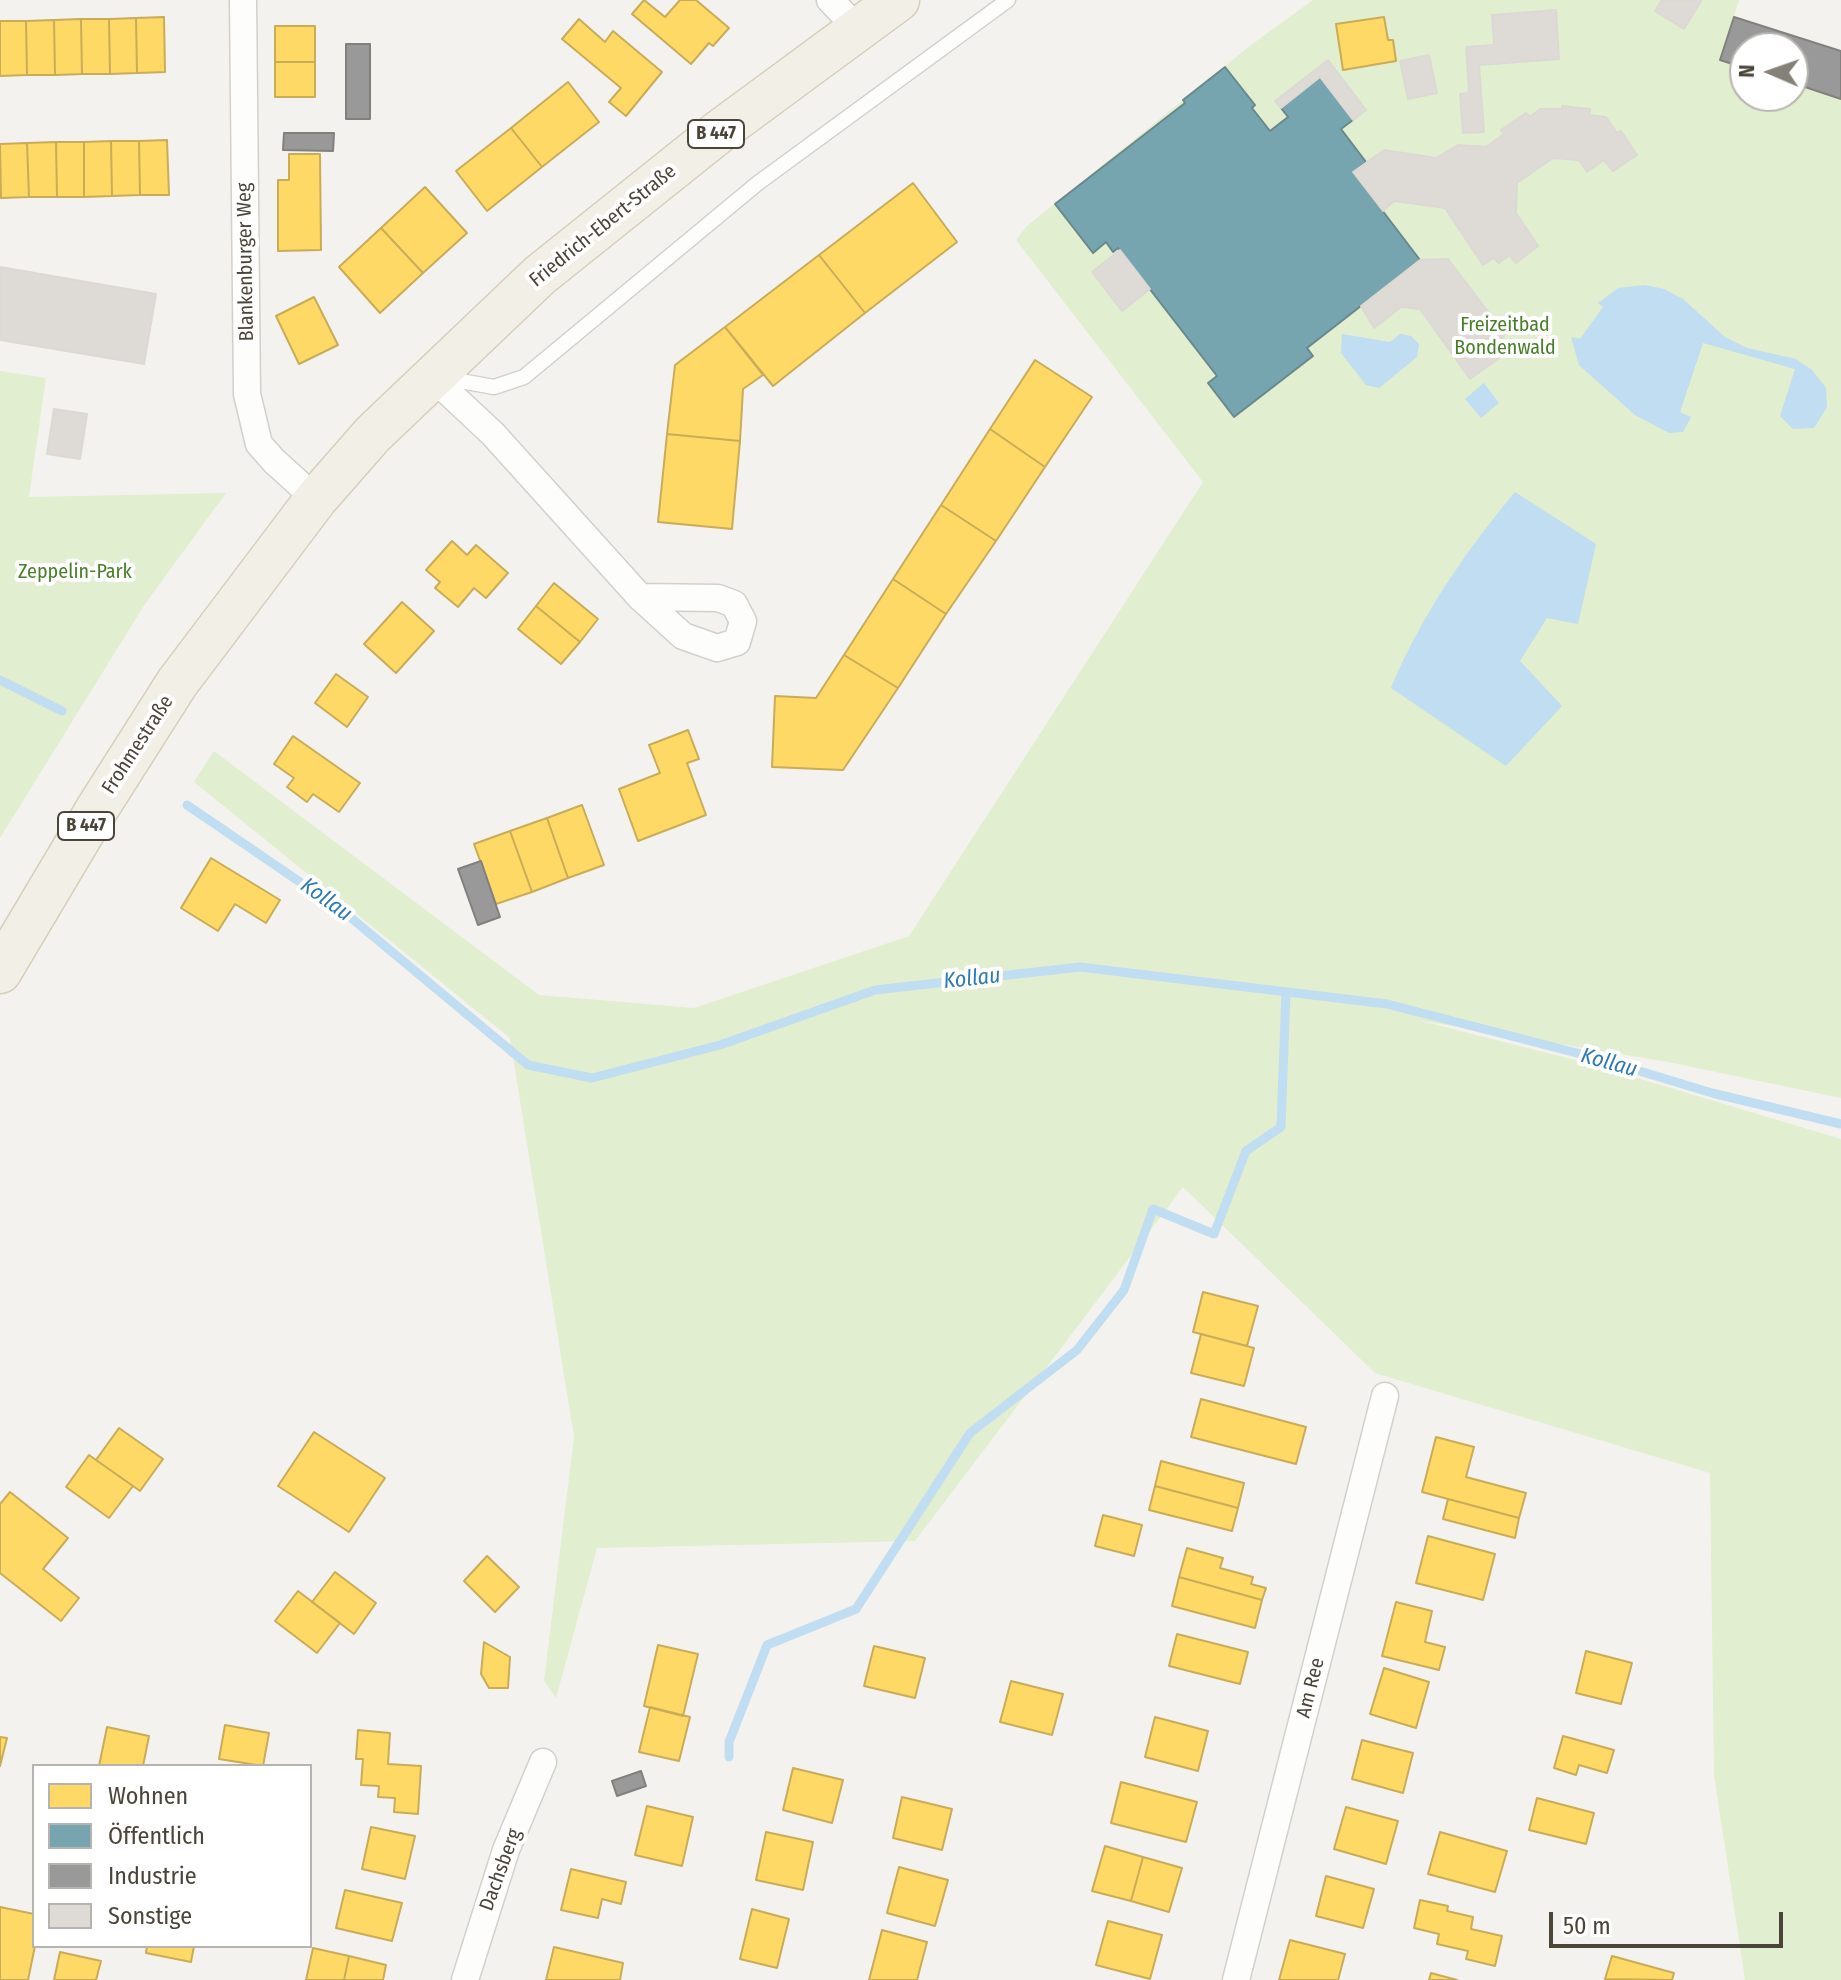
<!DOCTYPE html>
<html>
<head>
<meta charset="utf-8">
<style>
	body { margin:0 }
	#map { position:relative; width:1841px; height:1980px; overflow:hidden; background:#f4f2ee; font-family:"Fira Sans Condensed",sans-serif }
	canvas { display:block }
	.legend { position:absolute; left:32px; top:1764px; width:280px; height:184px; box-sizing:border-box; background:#fff; border:2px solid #b7b4b0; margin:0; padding:10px 14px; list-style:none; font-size:24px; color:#4b4439 }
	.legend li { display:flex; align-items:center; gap:16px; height:40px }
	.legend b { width:40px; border:2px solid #b7b4b0 }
	.north { position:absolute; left:1729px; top:32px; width:80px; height:80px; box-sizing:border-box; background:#fff; border:2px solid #b7b4b0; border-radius:50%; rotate:272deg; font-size:22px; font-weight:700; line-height:32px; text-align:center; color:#4b4439 }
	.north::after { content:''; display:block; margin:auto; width:28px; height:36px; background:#868178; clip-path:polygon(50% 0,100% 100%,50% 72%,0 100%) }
	.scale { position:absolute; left:1549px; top:1912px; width:234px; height:36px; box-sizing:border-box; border:4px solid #4b4439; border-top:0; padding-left:10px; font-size:24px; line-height:28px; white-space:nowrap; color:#4b4439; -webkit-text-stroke:6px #fff; paint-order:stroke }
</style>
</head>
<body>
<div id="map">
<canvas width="1841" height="1980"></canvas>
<ul class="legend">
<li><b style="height:22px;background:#ffd966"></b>Wohnen</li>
<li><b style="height:22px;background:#76a5af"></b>Öffentlich</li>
<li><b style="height:22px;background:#999"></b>Industrie</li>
<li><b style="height:22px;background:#dedbd6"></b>Sonstige</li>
</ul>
<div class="north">N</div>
<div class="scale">50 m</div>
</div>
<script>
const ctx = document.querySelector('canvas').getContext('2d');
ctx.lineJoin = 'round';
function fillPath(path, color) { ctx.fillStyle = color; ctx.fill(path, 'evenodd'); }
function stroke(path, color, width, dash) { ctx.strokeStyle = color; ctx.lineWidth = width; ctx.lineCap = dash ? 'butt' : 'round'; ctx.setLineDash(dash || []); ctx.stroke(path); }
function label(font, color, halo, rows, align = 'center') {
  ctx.font = font + ' "Fira Sans Condensed",sans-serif'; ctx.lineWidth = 8; ctx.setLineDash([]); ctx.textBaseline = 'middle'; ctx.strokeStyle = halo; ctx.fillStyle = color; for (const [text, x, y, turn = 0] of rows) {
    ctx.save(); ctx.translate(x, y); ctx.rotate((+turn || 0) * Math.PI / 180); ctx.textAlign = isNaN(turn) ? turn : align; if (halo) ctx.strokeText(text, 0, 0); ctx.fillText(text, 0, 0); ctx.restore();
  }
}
fillPath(new Path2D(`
	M1313 0H1739L1721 60 1745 68V96H1793V83L1841 99V1098L1668 1062 1417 1020 1587 1063 1841 1139V1980H1745L1714 1775 1710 1473 1375 1373 1183 1187 915 1541 597 1548 556 1698 544 1681 574 1437 510 1038 194 782 214 751 539 995 694 1008 909 936 1203 482 1016 240 1027 226 1251 45Z
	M0 371 46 378 29 497 226 493 145 604 0 838Z`), '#e1eecf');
fillPath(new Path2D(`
	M1645 285 1664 289 1683 299 1725 337 1747 348 1796 359 1812 370 1826 388 1827 407 1814 428 1793 429 1780 416 1795 369 1703 343 1680 412 1691 417 1683 432 1669 433 1635 415 1579 365 1571 337 1580 339 1603 307 1598 303 1618 288Z
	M1342 334 1390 342 1400 334 1411 336 1419 344 1417 357 1379 388 1366 385 1341 353Z
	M1484 383 1499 403 1481 418 1465 399Z
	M1515 492 1596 544 1578 624 1547 618 1520 661 1562 706 1506 766 1391 688C1421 616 1465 552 1515 492Z`), '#c0ddf1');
const homes = new Path2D(`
	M644 0 665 17 680 0H696L729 28 713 46 709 43 691 64 632 14Z
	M164 17 165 72 137 73 136 18Z
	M1384 17 1388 40H1393L1396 61 1343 70 1336 24Z
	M136 18 137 73 110 74 109 19Z
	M81 19H109L110 74H82Z
	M81 19 82 74 55 75 54 20Z
	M579 19 605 42 613 31 662 72 626 116 609 102 621 88 562 39Z
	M54 20 55 75H27L26 21Z
	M0 21H26L27 75 0 76Z
	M275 26H315V62H275Z
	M275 62H315V97H275Z
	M568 82 599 122 542 167 511 128Z
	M511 128 542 167 487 211 456 171Z
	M167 140 169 195H140L139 141Z
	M111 141H139L140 195 112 196Z
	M111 141 112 196 84 197V142Z
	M56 142H84V197H57Z
	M56 142 57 197H29L27 143Z
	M27 143 29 197 1 198 0 144Z
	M289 154H320L321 250 278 251V180H289Z
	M913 183 957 242 865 313 819 255Z
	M425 187 467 233 423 273 381 228Z
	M381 228 423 273 380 313 339 267Z
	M819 255 865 313 773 386 725 327Z
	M314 297 338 345 299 364 276 316Z
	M725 327 763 375 743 389 740 441 667 434 675 365Z
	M1035 360 1092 397 1045 467 990 429Z
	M990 429 1045 467 996 541 941 505Z
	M667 434 740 441 732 529 658 522Z
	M941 505 996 541 946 614 893 579Z
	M452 541 467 555 476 545 508 573 486 598 474 588 458 607 435 588 440 582 426 570Z
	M893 579 946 614 898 688 844 655Z
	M554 583 598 619 580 642 536 606Z
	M402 602 434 631 396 673 364 644Z
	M536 606 580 642 561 664 518 629Z
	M844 655 898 688 843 770 772 767 775 696 816 698Z
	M336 674 368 697 347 727 315 703Z
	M688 730 699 759 687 763 706 815 638 841 619 789 660 773 649 745Z
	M293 736 360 783 339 812 313 794 307 802 287 787 294 778 274 764Z
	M582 805 604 865 568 878 547 818Z
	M547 818 568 878 532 892 510 831Z
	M510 831 532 892 496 904 474 844Z
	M211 858 280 900 266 923 235 904 218 931 181 908Z
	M1203 1292 1258 1306 1247 1346 1193 1332Z
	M1201 1334 1254 1348 1244 1386 1191 1373Z
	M1201 1399 1306 1427 1296 1464 1191 1437Z
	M119 1428 163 1459 140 1491 96 1460Z
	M314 1432 385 1478 349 1532 278 1486Z
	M1436 1437 1474 1447 1466 1477 1526 1493 1519 1518 1422 1492Z
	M89 1455 133 1486 109 1518 66 1487Z
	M1161 1461 1244 1483 1238 1508 1155 1486Z
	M1155 1486 1238 1508 1232 1531 1149 1510Z
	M10 1492 68 1538 43 1569 79 1598 61 1621 0 1573V1504Z
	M1448 1499 1519 1518 1515 1538 1443 1519Z
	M1103 1515 1142 1525 1134 1556 1095 1546Z
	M1428 1536 1495 1554 1483 1600 1416 1583Z
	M1187 1548 1223 1558 1220 1568 1253 1577 1251 1584 1266 1588 1262 1600 1179 1577Z
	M487 1556 519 1587 495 1612 464 1581Z
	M335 1572 376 1603 354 1634 312 1602Z
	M1179 1577 1262 1600 1255 1628 1172 1606Z
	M298 1591 340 1623 317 1653 275 1621Z
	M1396 1602 1432 1611 1425 1642 1445 1647 1439 1670 1382 1656Z
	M1177 1634 1248 1652 1240 1684 1169 1666Z
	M484 1642 510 1657 508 1688H489L481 1674Z
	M658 1645 698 1654 683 1716 644 1706Z
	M874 1646 925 1658 915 1698 864 1686Z
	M1586 1651 1632 1663 1621 1704 1576 1693Z
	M1384 1668 1429 1682 1416 1728 1370 1714Z
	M1011 1681 1063 1694 1052 1735 1000 1722Z
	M650 1707 690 1717 679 1761 639 1752Z
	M1155 1717 1208 1731 1198 1771 1145 1757Z
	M225 1725 269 1733 263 1766 219 1759Z
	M107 1727 149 1736 143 1766H99Z
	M358 1730 390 1733 388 1764 421 1766 418 1814 394 1812 395 1798 378 1797 379 1786 361 1785 363 1759H356Z
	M1563 1736 1614 1750 1607 1773 1579 1765 1576 1775 1554 1768Z
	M0 1737 7 1738 0 1766Z
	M1362 1740 1413 1753 1403 1793 1352 1779Z
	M793 1768 843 1780 832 1823 783 1810Z
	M1121 1782 1197 1802 1186 1842 1111 1823Z
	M902 1797 952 1809 942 1850 893 1838Z
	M1537 1798 1594 1813 1586 1844 1529 1830Z
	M647 1806 693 1817 682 1866 635 1855Z
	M1346 1807 1398 1821 1386 1864 1334 1849Z
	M371 1827 415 1836 405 1879 362 1869Z
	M766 1832 813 1842 803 1890 756 1880Z
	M1440 1832 1507 1851 1495 1892 1428 1874Z
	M1105 1846 1143 1857 1131 1901 1092 1891Z
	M1143 1857 1182 1868 1169 1912 1131 1901Z
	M899 1867 948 1880 935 1926 887 1913Z
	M571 1869 626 1882 621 1904 602 1899 598 1918 561 1910Z
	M1326 1876 1374 1889 1363 1928 1316 1916Z
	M345 1890 402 1903 392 1941 336 1928Z
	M1420 1900 1448 1906 1447 1911 1473 1917 1471 1929 1502 1936 1495 1966 1466 1959 1468 1951 1437 1944 1439 1934 1414 1928Z
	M0 1907 34 1914 35 1946 28 1980H0Z
	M752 1909 789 1919 777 1968 740 1959Z
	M1108 1921 1162 1935 1150 1979 1096 1965Z
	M882 1930 927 1942 917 1980H869Z
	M1290 1940 1345 1954 1338 1980H1279Z
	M147 1946H194L191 1962 146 1953Z
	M554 1947 623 1963 620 1980H546Z
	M313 1948 349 1956 344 1980H306Z
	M60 1952 101 1961 96 1980H54Z
	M349 1956 386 1965 383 1980H344Z
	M1612 1956 1674 1973 1672 1980 1605 1979Z
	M1431 1973 1457 1980H1429Z`);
fillPath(homes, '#ffd966');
stroke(homes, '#c9ac58', 2);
const public = new Path2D(`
	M1225 67 1255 105 1252 108 1270 131 1288 117 1281 108 1320 77 1353 120 1341 129 1366 162 1353 172 1420 260 1307 348 1313 356 1234 417 1208 383 1217 376 1118 248 1113 252 1106 242 1093 253 1055 204 1185 103 1183 100Z`);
fillPath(public, '#76a5af');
stroke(public, '#69888c', 2);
const industry = new Path2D(`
	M1734 17 1841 51V99L1793 83V48H1745V68L1720 60Z
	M346 44H370V119H346Z
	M284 133H334L333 151 283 150Z
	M481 861 500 917 478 925 458 869Z
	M641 1771 646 1786 617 1796 612 1781Z`);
fillPath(industry, '#999');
stroke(industry, '#82807c', 2);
stroke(new Path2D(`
	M0 680 62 711
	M187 805 344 912 528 1065 592 1078 720 1045 875 990 1080 967 1387 1004 1600 1059 1712 1093 1841 1124
	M729 1757V1742L767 1645 856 1609 970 1433 1077 1350 1124 1290 1153 1209 1214 1234 1246 1151 1281 1127 1286 992`), '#c0ddf1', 9);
const building = new Path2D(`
	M1662 0H1700L1701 1 1684 29 1655 11Z
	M1556 10 1559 59 1479 65 1484 132 1463 133 1460 94 1469 93 1466 47 1494 45 1492 15Z
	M1429 55 1437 93 1408 99 1400 61Z
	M1328 60 1366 110 1353 120 1320 77 1281 108 1275 101Z
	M1562 106 1590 109 1589 115 1606 117 1617 133 1621 131 1637 155 1613 171 1604 160 1587 172 1579 160 1553 158 1517 183 1516 213 1538 246 1516 263 1509 255 1499 263 1494 258 1483 265 1445 208 1394 201 1383 211 1353 172 1384 150 1436 158 1458 145 1486 147 1504 134 1501 130 1526 113 1530 117 1540 109H1562Z
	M1120 250 1150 289 1122 311 1092 272Z
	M1448 259 1505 334 1499 343 1506 353 1470 379 1420 309 1401 307 1374 328 1361 306 1420 260Z
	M0 267 156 294 144 364 0 340Z
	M54 409 87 414 80 459 47 454Z`);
fillPath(building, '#dedbd6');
stroke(building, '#dcd9d4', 2);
const service = new Path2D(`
	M444 378 494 387 524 377 758 183 1008 0`);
const minor = new Path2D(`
	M243 0 247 394 259 444 274 461 316 499
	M830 0 858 29
	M431 376 493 434 640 597 683 636 717 648 737 642 743 621 734 604 718 598 640 597
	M465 1980 506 1850 543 1762
	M1236 1980 1385 1396`);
const primary = new Path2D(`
	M0 972 97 809 177 683 316 499 373 434 540 275 720 131 898 0`);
stroke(service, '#d2d0cb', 17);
stroke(minor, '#d2d0cb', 29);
stroke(primary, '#d6cebb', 45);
stroke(service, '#fdfdfc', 14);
stroke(minor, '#fdfdfc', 26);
stroke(primary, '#f2efe6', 42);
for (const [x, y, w] of [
	[716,134,56],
	[86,826,56]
]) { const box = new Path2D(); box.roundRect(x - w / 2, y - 14, w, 28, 6); ctx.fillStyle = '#fff'; ctx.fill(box); stroke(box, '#4b4439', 2); }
label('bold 18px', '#4b4439', null, [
	["B 447",716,134],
	["B 447",86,826]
]);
label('20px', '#4b4439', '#fff', [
	["Friedrich-Ebert-Straße",603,226,-39],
	["Blankenburger Weg",246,262,-91],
	["Frohmestraße",138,745,-57],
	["Am Ree",1311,1688,-76],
	["Dachsberg",501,1870,-70]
]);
label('20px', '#4a7f2a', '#fff', [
	["Freizeitbad",1505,325],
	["Bondenwald",1505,348],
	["Zeppelin-Park",75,572]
]);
label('italic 22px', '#2e7ab2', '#fff', [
	["Kollau",326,900,36],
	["Kollau",972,979,-6],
	["Kollau",1609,1063,15]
]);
</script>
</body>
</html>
